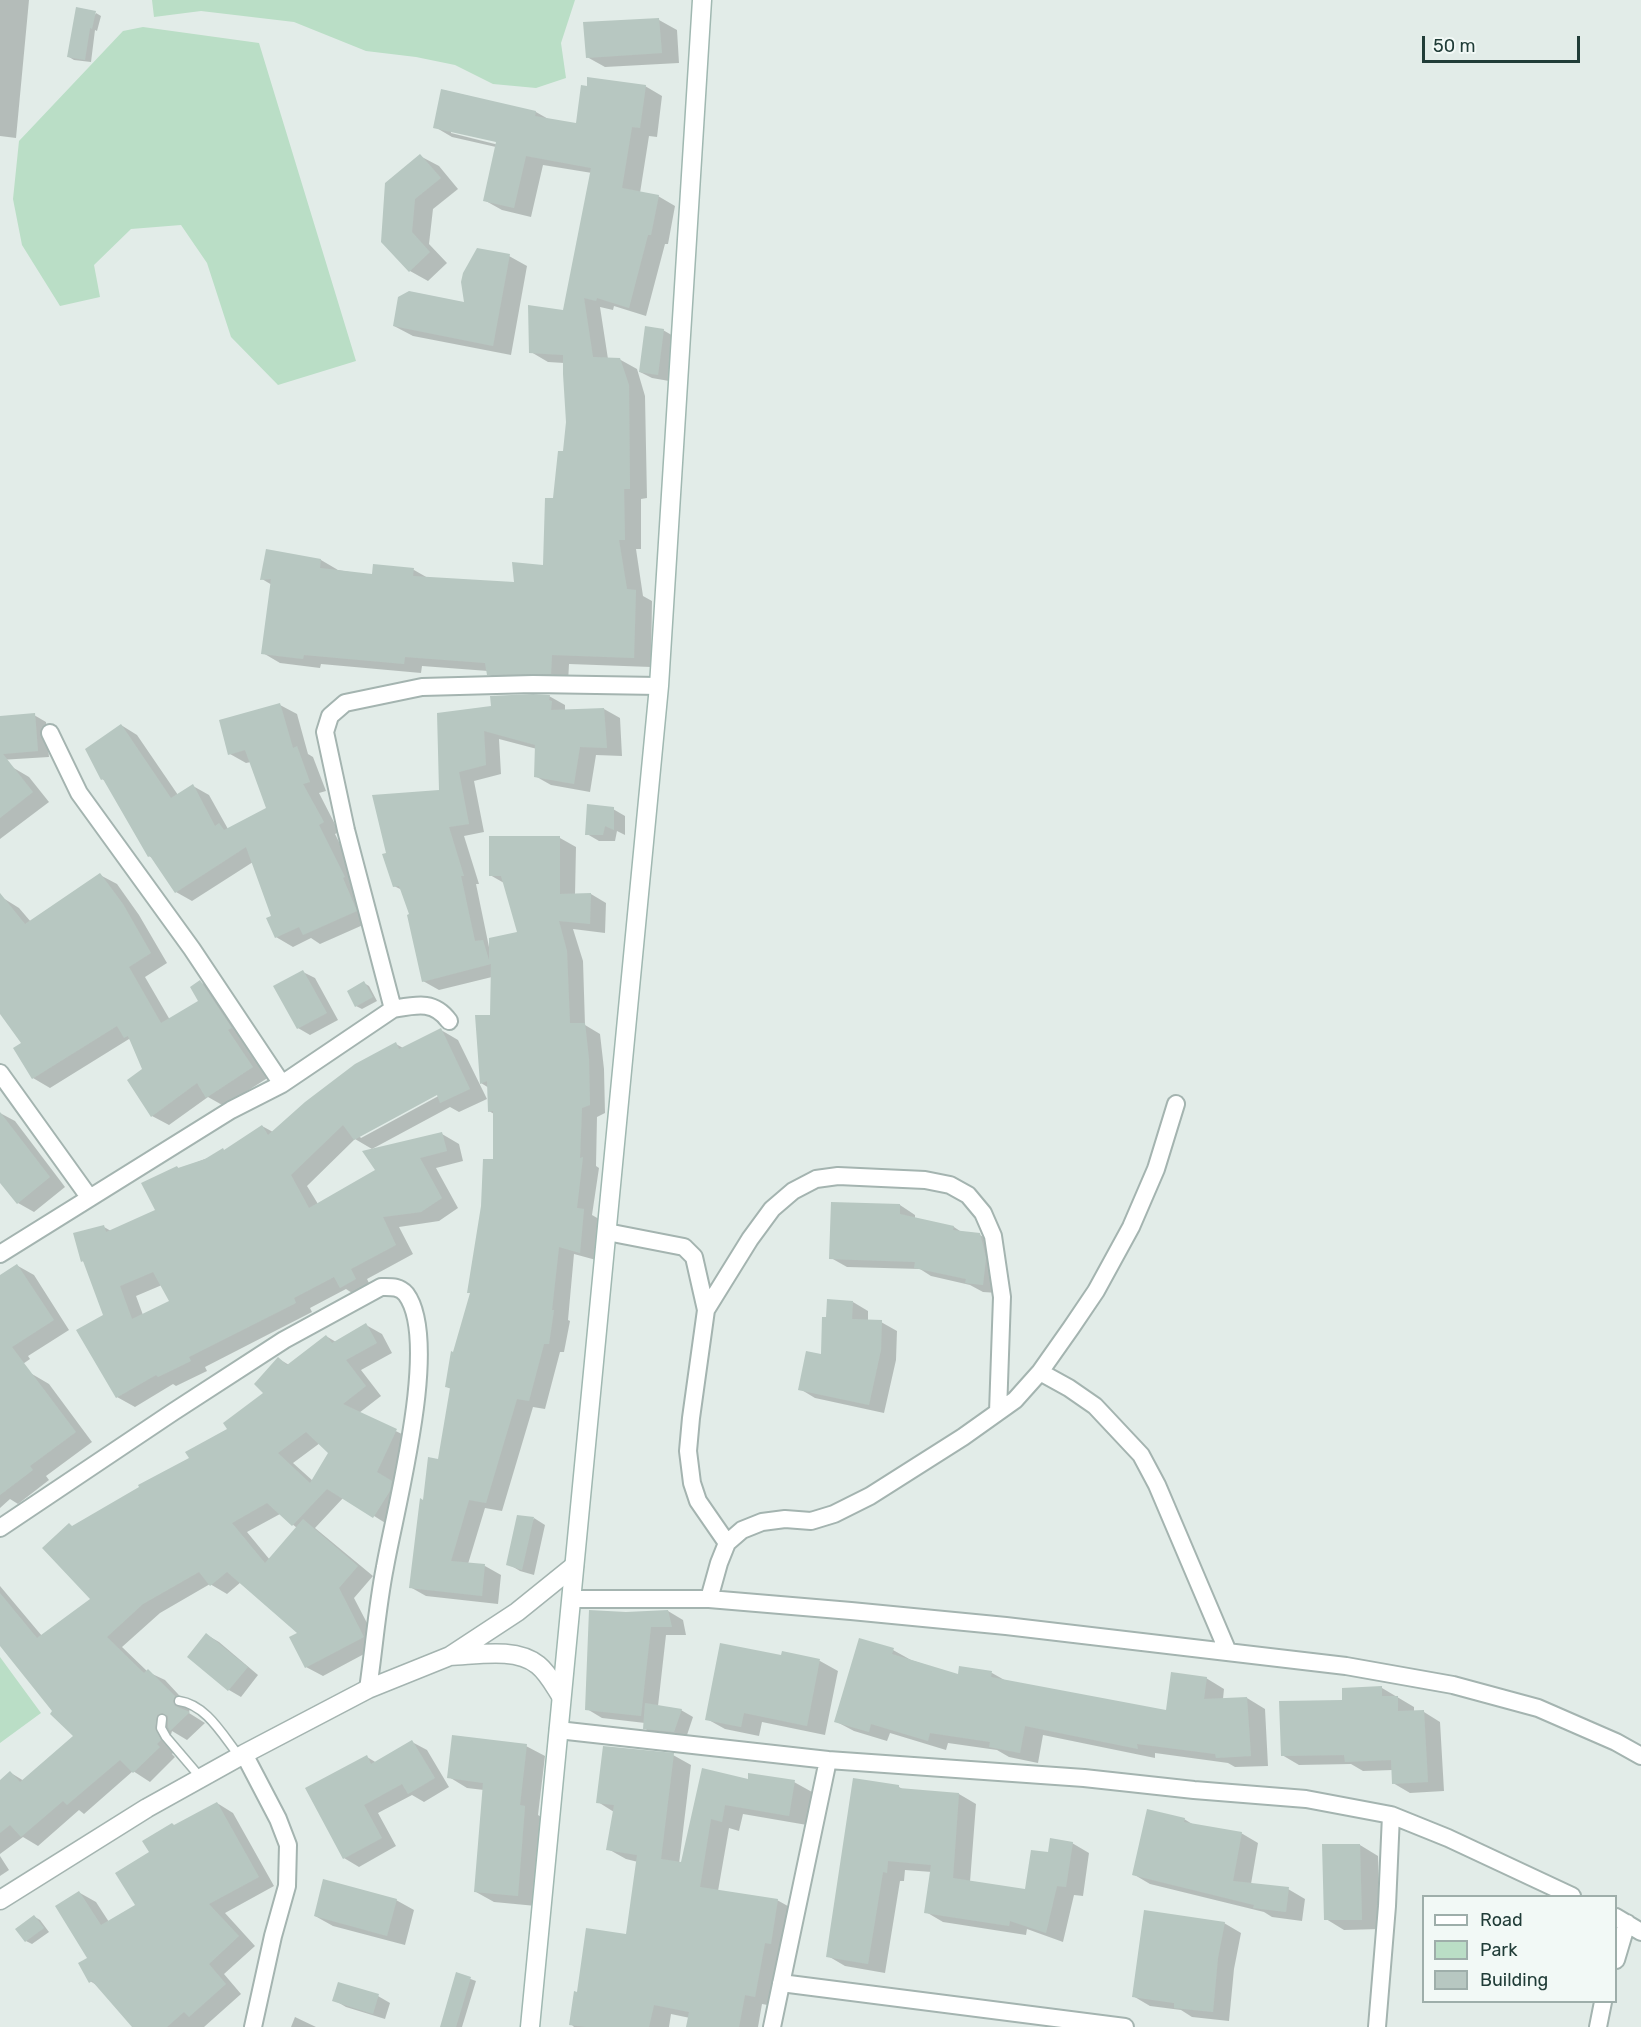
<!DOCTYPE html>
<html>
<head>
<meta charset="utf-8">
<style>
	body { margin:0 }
	#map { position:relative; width:1641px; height:2027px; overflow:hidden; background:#e2ece8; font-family:Rubik,sans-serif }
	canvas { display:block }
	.legend { position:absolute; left:1422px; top:1895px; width:195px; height:108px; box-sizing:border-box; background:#f2f9f6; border:2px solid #9eaeaa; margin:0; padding:8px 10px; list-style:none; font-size:18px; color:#213d38 }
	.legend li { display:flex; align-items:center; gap:12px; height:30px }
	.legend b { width:30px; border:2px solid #9eaeaa }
	.scale { position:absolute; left:1422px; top:36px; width:158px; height:27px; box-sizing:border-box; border:3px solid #213d38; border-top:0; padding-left:8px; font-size:18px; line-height:21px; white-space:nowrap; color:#213d38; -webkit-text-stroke:4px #f2f9f6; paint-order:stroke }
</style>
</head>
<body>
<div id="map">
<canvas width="1641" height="2027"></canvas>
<ul class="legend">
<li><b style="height:8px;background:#fff"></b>Road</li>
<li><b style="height:16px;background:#badec6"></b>Park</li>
<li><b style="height:16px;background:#b7c7c1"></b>Building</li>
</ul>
<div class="scale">50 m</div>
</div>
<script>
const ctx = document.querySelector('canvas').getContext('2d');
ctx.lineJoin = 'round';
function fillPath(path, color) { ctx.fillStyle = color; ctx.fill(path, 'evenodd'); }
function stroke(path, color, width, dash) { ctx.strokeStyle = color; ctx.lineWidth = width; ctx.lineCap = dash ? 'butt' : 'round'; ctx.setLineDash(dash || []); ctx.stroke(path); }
fillPath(new Path2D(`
	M152 0H575L561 43 566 78 536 88 493 84 455 65 416 57 366 51 294 22 201 11 154 17Z
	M143 27 259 43 356 361 278 385 231 337 207 263 181 225 131 229 94 265 100 297 60 306 22 245 13 199 19 141 123 31Z
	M0 1657 41 1713 0 1743Z`), '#badec6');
fillPath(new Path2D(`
	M0 0H29L16 138 0 136Z
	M96 13 101 16 97 31 95 30 91 62 74 60 69 57Z
	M659 20 677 30 679 63 605 67 587 57Z
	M645 86 662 96 657 137 649 136 640 193 658 196 675 206 668 244H665L646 316 614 306 613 310 600 307 608 359H619L637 369 645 396 647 498 641 499V549H636L643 596 652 601 651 667 569 664 568 683 506 684 488 674V671L422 666 421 673 321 664 320 668 280 663 263 653 272 585 262 579 321 560 338 570 373 576 414 570 428 578 516 584 545 567 555 500 565 453 568 422 564 363 548 362 531 352 565 311 592 173 543 165 531 217 502 210 484 200 496 147 452 137 435 127 443 90 536 112 550 120 577 125ZM451 130 504 143 503 146 451 133Z
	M420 156 439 166 458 189 433 209 429 244 447 263 428 281 410 271 382 241Z
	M509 256 527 266 511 355 413 336 394 326 465 304Z
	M663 330 675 337 669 381 652 378 640 372Z
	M549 696 565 705V710L604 709 620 718 622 756 596 755 590 792 551 785 535 776 537 749 499 739 501 774 474 781 484 832 464 836 479 884H476L489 947 519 933 504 883 490 875 560 838 576 847 575 895 591 894 606 903 605 933 573 929 583 961 585 1025 600 1034 604 1069 605 1113 597 1117 596 1166 599 1168 592 1215 599 1219 596 1260 574 1254 568 1320 570 1321 564 1352H560L545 1409 533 1407 502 1511 485 1508 468 1564 485 1566 501 1575 498 1604 426 1596 410 1587 424 1502 440 1461 451 1389 447 1387 472 1294 468 1292 494 1160V1114L489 1111V1088L481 1083 491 1017 492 977 439 990 423 981 411 914 402 890 394 886 388 854 440 791 493 708Z
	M280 705 297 714 308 754 313 757 326 791 319 793 339 832 335 834 361 886 372 921 320 944 311 938 293 947 276 937 273 916 253 862 192 901 176 892 154 859 149 856 107 782 102 779 121 725 137 735 178 795 193 786 209 795 228 829 268 808 251 762 246 763 230 754Z
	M34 715 46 722 49 757 0 760V718Z
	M12 767 29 777 49 802 0 839V777Z
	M613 809 625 816V835L617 831 615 841H599L587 834Z
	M100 875 117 884 139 915 167 963 145 977 170 1020 200 1001V982L217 992 269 1077 224 1106 208 1097 169 1125 152 1116 144 1069 132 1041 129 1039 50 1088 33 1078 23 1044 0 1011V900L3 898 19 908 31 922Z
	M303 972 315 978 338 1020 310 1035 298 1028Z
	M364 983 369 986 377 1001 362 1009 356 1006Z
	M441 1030 458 1040 487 1099 459 1112 450 1107 372 1149 355 1139 307 1186 318 1204 442 1134 459 1144 463 1161 436 1168 458 1208 439 1221 399 1227 413 1254 367 1279 372 1289 358 1297 346 1289 310 1308 312 1312 205 1367 207 1371 176 1386 173 1384 135 1407 117 1397 105 1315 85 1262 82 1261 104 1227 111 1231 157 1211 177 1167 180 1169 225 1151 262 1126 273 1132 396 1044 403 1048ZM442 1090 444 1093 361 1138 359 1136ZM162 1285 171 1301 143 1315 136 1296Z
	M0 1113 15 1121 65 1187 34 1212 18 1203 0 1181Z
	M900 1205 915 1215V1219L954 1227 963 1233 980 1235 996 1244 998 1293 983 1292 970 1285 931 1276 920 1269 847 1267 831 1258Z
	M18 1266 34 1275 69 1330 28 1356 30 1359 0 1380V1277Z
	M853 1302 868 1311V1321L881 1322 897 1331 896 1360 884 1413 815 1398 800 1389 822 1356Z
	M366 1325 382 1334 392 1353 361 1370 381 1396 359 1413 412 1439 393 1482 408 1492 390 1526 344 1497 315 1528 373 1576 354 1598 379 1646 323 1676 306 1667 300 1633 241 1582 227 1594 210 1584 160 1613 122 1647 148 1672 165 1680 190 1707 189 1713 205 1723 187 1740 172 1731 170 1738 176 1750 172 1754 175 1757 150 1782 133 1771 84 1814 79 1810 38 1846 23 1837 0 1854V1782L11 1773 24 1781 75 1736 0 1644V1586L42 1636 92 1600 73 1527 191 1459 230 1430 265 1393 279 1359 289 1365 326 1336 336 1342ZM320 1443 330 1453 313 1481 293 1463ZM280 1514 297 1528 270 1560 247 1532Z
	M32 1374 49 1384 92 1442 46 1476 49 1480 18 1504 10 1499 0 1508V1399Z
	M534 1518 545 1525 534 1575 520 1571 508 1564Z
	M668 1611 683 1620 686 1635H666L658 1706 681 1710 693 1717 686 1738 656 1735 644 1728 645 1723 602 1718 587 1709 626 1614Z
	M207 1635 219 1642 258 1675 241 1697 229 1690Z
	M893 1650 911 1660 959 1676 992 1673 1008 1682 1167 1712 1206 1678 1224 1689 1223 1699 1247 1698 1265 1709 1268 1766 1235 1767 1228 1763 1155 1753V1758L1043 1735 1038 1763 1009 1757 997 1750 948 1743 946 1750 890 1733 887 1741 854 1731 835 1721Z
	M783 1653 820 1661 838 1671 825 1735 762 1722 759 1736 725 1729 707 1719 782 1657Z
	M1382 1688 1414 1707V1712H1424L1440 1722 1444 1791 1410 1793 1393 1783V1770L1363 1771 1351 1764 1299 1765 1282 1755 1344 1701Z
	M412 1742 427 1750 449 1787 424 1802 412 1795 378 1813 396 1846 359 1867 344 1858 367 1757 377 1763Z
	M526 1746 545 1756 538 1815 543 1818 536 1906 494 1902 476 1892 484 1790 467 1788 449 1777Z
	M673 1755 691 1765 679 1864H682L703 1770 749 1780 794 1782 812 1792 807 1825 743 1814 739 1831 729 1828 718 1891 777 1900 795 1910 773 2006 762 2004 758 2027H688L690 2018 671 2014 669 2027H574L571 2024 579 1993 627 1936 638 1862 626 1859 608 1849 614 1812 598 1802Z
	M899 1787 904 1790 959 1794 976 1804 970 1882 1026 1891 1050 1854 1072 1843 1089 1853 1083 1896 1074 1895 1063 1942 1027 1929 1026 1935 943 1922 926 1912 932 1872 905 1870 904 1881H900L885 1973 845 1966 828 1956Z
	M217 1803 233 1813 274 1886 225 1913 255 1946 224 1974 241 1994 204 2027H134L98 1986 90 1981 89 1959 80 1893 96 1902 109 1922 137 1905 151 1852 175 1826Z
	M1184 1819 1194 1825 1241 1833 1258 1843 1251 1884 1288 1889 1305 1899 1302 1921 1272 1917 1264 1912 1150 1884 1133 1874Z
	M1360 1845 1378 1856 1380 1929 1344 1930 1326 1919Z
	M0 1856 9 1870 0 1876Z
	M396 1900 414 1910 405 1945 333 1926 315 1916Z
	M35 1917 40 1920 49 1932 32 1944 26 1941Z
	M1224 1923 1241 1933 1234 1969 1229 2021 1192 2017 1181 2010 1150 2006 1133 1996Z
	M457 1974 476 1981 462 2027H442Z
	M378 1996 390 2003 385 2019 346 2007 334 2000Z
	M295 2017 316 2027H291Z`), '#0003');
fillPath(new Path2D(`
	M76 7 96 11 92 29 90 28 85 60 67 57Z
	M659 18 662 53 586 58 583 22Z
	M587 77 646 85 640 128 632 127 622 188 659 195 651 235H648L629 308 597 298 596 301 584 298 593 357 620 358 629 385 630 489H624L625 540H619L627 589 636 590 634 658 552 655 551 674 487 675 485 663 405 657 404 664 304 655 303 659 261 654 271 579 260 580 266 549 321 559 320 568 372 574 373 564 414 568 413 576 514 582 512 562 543 565 545 498H553L558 451H563L566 422 563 374V355L529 353 528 305 563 310 591 168 526 156 514 208 483 201 496 142 433 128 441 89 536 111 535 116 576 123 581 85 587 86Z
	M420 154 441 178 415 199 412 232 430 252 409 272 381 242 385 183Z
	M477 248 510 254 493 346 393 326 398 297 409 291 464 302 461 282 463 273Z
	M645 326 664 329 658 375 639 372Z
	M533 694 550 695 549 700 552 701 551 710 604 708 607 748 580 747 574 784 534 777 535 745 484 731 486 765 459 772 469 824 449 827 464 876H461L475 941 483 940 489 960V938L517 932 501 876H489V836H560V894L591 893 590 924 559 921 567 951 570 1023H585L589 1059 590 1105 582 1108 580 1158 583 1157 577 1208 584 1209 580 1253 559 1247 552 1310H554L549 1344H544L529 1401 517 1399 486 1503 469 1500 451 1561 485 1564 482 1596 409 1588 420 1498 423 1500 428 1457 438 1459 450 1388 445 1387 451 1351 453 1352 470 1293H467L481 1206 483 1159H493V1111L488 1112 487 1081 480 1084 475 1015H490L491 964 422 982 407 915 409 914 399 886 393 887 382 854 386 853 372 795 439 790 437 713 491 706 490 696Z
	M280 703 293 748 297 746 310 782 303 784 324 822 319 825 345 877 343 878 357 911 303 935 299 927 275 938 266 918 271 916 246 847 175 893 150 856 148 857 103 779 101 780 85 749 121 724 171 798 193 784 215 826 219 823 224 830 266 808 245 750 228 755 219 720Z
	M35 713 38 751 3 754 33 792 0 818V716Z
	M587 804 614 807V830L605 826 603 835H585Z
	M100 873 123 904 151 953 129 967 161 1023 198 1001 190 987 200 980 232 1028 228 1030 253 1067 206 1098 197 1083 151 1117 127 1080 142 1069 128 1036 124 1038 117 1026 32 1079 13 1048 21 1043 0 1014V893L25 924Z
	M303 970 327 1013 297 1029 273 986Z
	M364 981 373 997 355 1007 347 991Z
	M441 1028 470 1089 440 1103 437 1095 354 1140 343 1125 291 1175 309 1208 375 1170 362 1151 442 1132 447 1151 420 1158 442 1198 421 1212 383 1217 396 1245 351 1269 356 1279 340 1288 334 1277 294 1298 296 1303 189 1357 191 1361 158 1377 156 1375 116 1398 76 1330 103 1315 83 1261 81 1262 73 1233 104 1225 106 1232 155 1210 141 1183 177 1166 178 1168 205 1159 223 1148 224 1150 262 1125 268 1135 305 1102 355 1064 396 1042 399 1049ZM153 1272 169 1301 132 1319 120 1286Z
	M0 1112 50 1177 17 1204 0 1183Z
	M831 1202 900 1204V1214L954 1226 953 1230 980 1233 986 1258 983 1285 965 1283 966 1279 914 1268 915 1262 829 1259Z
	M17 1264 54 1320 12 1347 76 1432 30 1466 33 1470 0 1495V1275Z
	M827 1299 853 1301 852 1319 882 1320 881 1350 869 1405 798 1390 806 1351 821 1354 822 1317H826Z
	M366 1323 377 1343 346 1360 366 1386 343 1404 397 1429 377 1472 392 1481 390 1491 373 1518 327 1489 292 1526 267 1503 232 1523 265 1563 303 1519 358 1566 339 1588 364 1637 305 1668 289 1637 297 1633 227 1572 210 1586 199 1572 143 1604 107 1637 144 1673 148 1669 175 1696 173 1702 175 1706 190 1712 170 1731 168 1727V1716L162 1713 157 1715 155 1728 161 1740 157 1744 160 1747 133 1773 120 1760 67 1805 63 1801 21 1837 10 1825 0 1833V1780L10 1771 20 1782 73 1736 50 1714 52 1711 0 1646V1593L37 1638 90 1599 42 1548 69 1523 72 1526 139 1487 138 1485 189 1458 185 1452 227 1429 223 1423 263 1393 254 1384 278 1357 287 1365 326 1335 332 1343ZM306 1432 328 1453 310 1483 278 1453Z
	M517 1515 534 1517 522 1570 506 1565Z
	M589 1610 626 1612 668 1610 672 1627H651L641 1716 585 1710Z
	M206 1633 248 1667 228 1691 187 1657Z
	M859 1638 894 1648 892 1654 958 1674 959 1666 992 1671 991 1677 1166 1710 1171 1672 1207 1677 1204 1699 1247 1697 1251 1756 1216 1758 1215 1754 1137 1744 1138 1749 1025 1726 1020 1753 989 1747 990 1742 930 1733 928 1741 871 1724 869 1732 834 1722Z
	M720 1643 781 1655 782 1651 820 1659 807 1726 744 1713 741 1727 705 1720Z
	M1382 1686V1696H1398V1711L1424 1710 1428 1782 1392 1784 1391 1760 1345 1762 1344 1755 1281 1756 1279 1701 1342 1700V1688Z
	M645 1703 682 1709 674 1732 643 1729Z
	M452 1735 527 1744 520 1805 525 1806 518 1896 474 1892 483 1783 447 1778Z
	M412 1740 435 1778 408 1794 402 1784 364 1805 382 1838 343 1859 305 1788 367 1755 371 1764Z
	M603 1746 674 1753 661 1859 681 1862 702 1768 748 1779V1773L795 1780 789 1816 725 1805 722 1822 711 1819 700 1887 778 1899 771 1944 765 1943 755 1997 745 1995 739 2027H686L689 2012 654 2005 649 2027H586L569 2025 574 1991 577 1992 586 1928 626 1934 637 1855 606 1850 614 1805 596 1803Z
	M853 1778 899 1785V1788L959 1793 953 1878 1025 1889 1031 1850 1048 1852 1050 1838 1073 1842 1066 1887 1057 1886 1046 1933 1010 1921 1009 1926 924 1913 931 1865 888 1861 887 1873 883 1872 868 1964 826 1957Z
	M217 1802 259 1877 209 1904 239 1936 209 1964 226 1984 189 2017 184 2012 167 2027H132L92 1981 89 1983 78 1963 87 1958 55 1906 79 1891 101 1925 135 1905 115 1873 149 1852 142 1841 172 1823 174 1825Z
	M1147 1809 1185 1818 1184 1822 1242 1832 1233 1881 1289 1887 1286 1912 1253 1908 1254 1905 1132 1875Z
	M1322 1844H1360L1362 1920H1324Z
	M323 1879 397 1899 387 1936 314 1916Z
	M1144 1910 1225 1922 1218 1958 1213 2012 1174 2008V2003L1132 1997Z
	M34 1915 44 1928 25 1942 15 1929Z
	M456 1972 471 1977 456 2027H440Z
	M338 1982 379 1994 373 2014 332 2001Z`), '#b7c7c1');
const service = new Path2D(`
	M179 1701C207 1705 223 1736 240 1757
	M162 1719 161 1728 166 1737 201 1778`);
const minor = new Path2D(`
	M50 733 79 793 192 949 282 1084
	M393 1009 346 830 325 732 330 716 345 703 422 687 533 684 659 686
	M0 1073 89 1197
	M607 1232 684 1247 694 1257 706 1310 691 1418 688 1451 692 1483 698 1501 727 1543
	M0 1254 231 1110 282 1084 393 1009C416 1005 434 1000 449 1021
	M706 1310 750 1239 772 1209 793 1191 816 1179 838 1176 925 1180 950 1185 968 1195 983 1213 993 1236 1002 1297 998 1412
	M1040 1372 1069 1388 1095 1406 1141 1455 1157 1485 1228 1652
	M0 1528 173 1412 284 1340 381 1287C391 1287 399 1286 406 1294 441 1341 395 1509 385 1567 377 1607 374 1649 368 1689
	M572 1599H709L851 1611 1006 1626 1346 1666 1453 1685 1538 1708 1616 1742 1641 1756
	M709 1599 719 1563 727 1543 742 1530 762 1522 785 1519 811 1521 834 1514 870 1496 963 1437 1015 1400 1040 1372 1071 1328 1096 1291 1131 1227 1156 1169 1176 1104
	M558 1730 828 1760 772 2027
	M244 1754 278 1819 288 1845 287 1886 273 1936 253 2027
	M828 1760 1084 1778 1194 1790 1306 1799 1391 1815 1448 1838 1572 1896
	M1616 1917 1641 1932
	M1616 1960 1627 1923
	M781 1983 1125 2027
	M1377 2027 1387 1906 1391 1815
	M1598 2027 1603 2002`);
const tertiary = new Path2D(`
	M450 1656C477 1655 516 1647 538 1665 548 1673 554 1685 561 1696
	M0 1900 147 1808 244 1754 368 1689 450 1656 517 1612 574 1566`);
const secondary = new Path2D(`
	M530 2027 659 686 702 0`);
stroke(service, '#a4b4b0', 11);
stroke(minor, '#a4b4b0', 20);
stroke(tertiary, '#a4b4b0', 21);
stroke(secondary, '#a0b8b1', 21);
stroke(service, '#fff', 8);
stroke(minor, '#fff', 16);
stroke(tertiary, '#fff', 18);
stroke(secondary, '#fff', 18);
</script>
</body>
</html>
